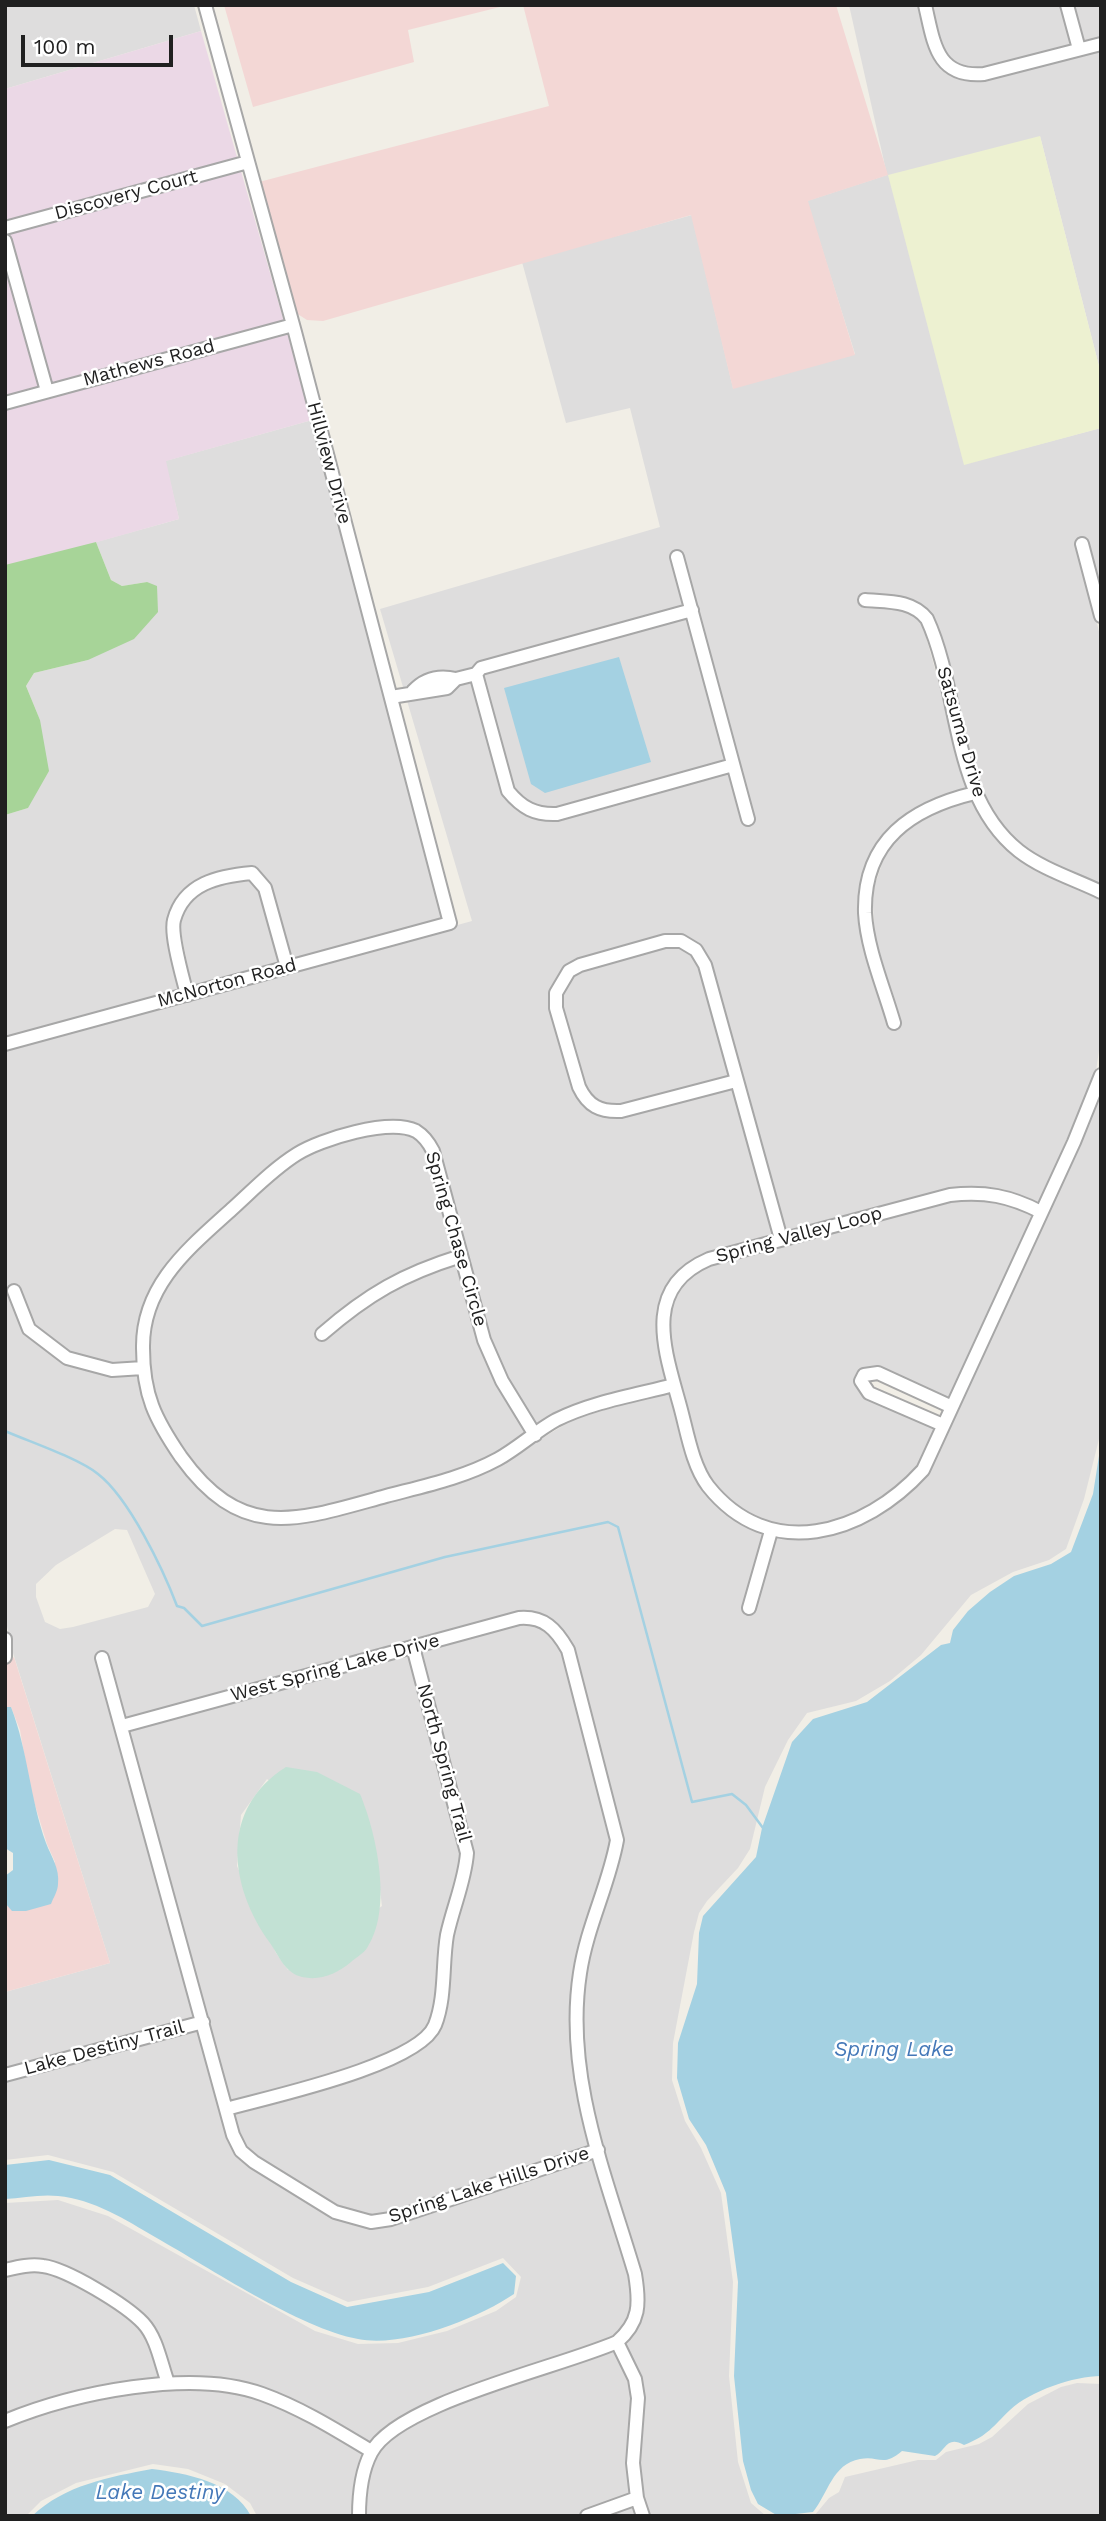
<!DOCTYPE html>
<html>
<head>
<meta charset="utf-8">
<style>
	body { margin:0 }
	#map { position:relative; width:1106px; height:2521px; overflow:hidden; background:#f1eee6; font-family:"Work Sans",sans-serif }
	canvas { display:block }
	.frame { position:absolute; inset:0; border:7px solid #202020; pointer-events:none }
	.scale { position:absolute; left:21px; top:35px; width:152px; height:32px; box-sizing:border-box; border:4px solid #202020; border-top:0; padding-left:9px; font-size:21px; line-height:24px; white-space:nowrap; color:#202020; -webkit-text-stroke:5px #fff; paint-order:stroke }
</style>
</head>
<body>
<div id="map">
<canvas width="1106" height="2521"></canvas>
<div class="frame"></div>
<div class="scale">100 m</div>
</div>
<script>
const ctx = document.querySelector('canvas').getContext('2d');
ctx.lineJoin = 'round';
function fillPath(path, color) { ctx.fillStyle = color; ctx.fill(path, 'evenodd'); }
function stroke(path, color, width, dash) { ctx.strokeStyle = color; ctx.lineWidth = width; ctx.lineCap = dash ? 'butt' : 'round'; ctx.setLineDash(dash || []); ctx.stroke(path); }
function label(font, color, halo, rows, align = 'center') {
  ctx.font = font + ' "Work Sans",sans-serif'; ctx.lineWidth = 5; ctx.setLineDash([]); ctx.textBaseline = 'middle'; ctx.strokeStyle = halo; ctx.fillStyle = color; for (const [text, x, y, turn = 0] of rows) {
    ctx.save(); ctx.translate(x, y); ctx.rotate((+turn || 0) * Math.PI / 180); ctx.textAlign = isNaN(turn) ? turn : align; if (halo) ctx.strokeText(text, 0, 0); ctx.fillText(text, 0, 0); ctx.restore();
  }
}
fillPath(new Path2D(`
	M5 5H194L201 31 5 89Z
	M849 5H918L937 63 945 73 964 81 986 79 1101 49V374L1040 136 964 464 1101 428V592L1087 537 1075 540 1101 639V886L1037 857 1006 832 992 814 981 791 939 630 924 606 912 600 861 594 859 604 907 610 922 622 968 789 937 797 920 805 886 834 875 851 864 940 890 1029 901 1026 875 937 872 893 885 855 895 840 926 814 972 799 997 839 1016 856 1101 898V1037L1096 1071 1039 1204 1003 1189 974 1187 949 1190 785 1233 710 964 685 937 565 967 555 980 550 994V1008L573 1090 580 1102 591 1112 606 1117 622 1116 732 1088 774 1236 695 1260 681 1269 670 1282 660 1301 656 1324 667 1381 537 1427 508 1378 490 1338 438 1149 432 1138 418 1126 296 1148 273 1163 169 1260 145 1301 137 1333V1363L113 1365 70 1353 34 1325 18 1284 7 1288 25 1333 63 1362 138 1374 143 1403 156 1431 194 1484 214 1503 262 1522 287 1525 313 1521 456 1483 501 1463 574 1419 670 1391 690 1461 701 1486 726 1513 746 1527 764 1534 742 1612 753 1615 775 1537 800 1539 825 1535 893 1504 928 1472 1101 1092V1431L1084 1499 1066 1549 1049 1560 1013 1572 971 1595 921 1655 890 1681 856 1701 807 1713 788 1740 765 1787 750 1849 738 1868 707 1901 699 1913 694 1932 673 2043 672 2080 685 2121 701 2148 721 2193 733 2282 729 2376 738 2462 751 2503 766 2516H257L250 2503 225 2484 188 2469 153 2464 76 2483 41 2501 26 2516H5V2203L58 2200 108 2216 315 2331 358 2344 398 2343 447 2331 496 2311 516 2297 521 2277 503 2258 428 2287 348 2302 293 2278 113 2172 48 2155 5 2160V1992L110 1963 13 1653 5 1617V1050L472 921 380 609 660 527 630 408 566 423 522 262 692 215 733 388 855 354 807 201 887 175ZM115 1529 127 1530 155 1594 148 1607 73 1627 60 1629 45 1622 36 1597V1584L56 1565ZM267 1779 378 1874 382 1906 288 1970 276 1953 237 1866 241 1815Z
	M931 5H1061L1072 46 968 70 956 66 946 56Z
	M1074 5H1101V38L1084 43Z
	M312 420 443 919 291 961 252 868 222 870 200 878 180 896 167 919 180 991 5 1039V815L28 808 40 720 26 686 34 673 88 660 147 582 122 586 111 580 96 542 179 519 165 461Z
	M249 879 259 891 280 964 192 988 179 922 189 902 205 888 223 881Z
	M666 946H679L691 954 699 968 729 1078 620 1106 598 1103 584 1085 562 1007V994L573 975 582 970Z
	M384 1132 413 1136 423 1145 454 1252 413 1266 381 1282 350 1303 314 1335 322 1342 387 1290 457 1262 527 1433 495 1454 452 1473 311 1511 265 1512 239 1503 221 1494 203 1478 167 1426 154 1399 148 1368V1335L157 1303 179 1265 281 1171 321 1148Z
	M975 1197 998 1199 1034 1214 949 1399 878 1368 861 1371 856 1382 864 1396 936 1428 918 1468 886 1496 844 1519 824 1525 800 1528 773 1526 735 1505 712 1481 701 1458 670 1347 668 1323 671 1303 680 1287 690 1275 711 1264 951 1201Z
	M1077 2383 1101 2384V2516H814L829 2498 839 2492 845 2477 918 2460H936L946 2452 979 2444 992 2437 1028 2404 1061 2387Z`), '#dedddd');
fillPath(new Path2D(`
	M224 5H508L408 30 414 62 253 107Z
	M523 5H836L888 175 808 201 855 355 733 389 691 215 323 321 307 320 296 313 259 182 549 106Z
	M14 1657 110 1963 5 1992V1903L13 1911 55 1862 47 1844 30 1789 20 1730 11 1707H5V1666Z`), '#f3d7d5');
fillPath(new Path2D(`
	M201 31 312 420 166 461 179 519 5 568V89Z`), '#ebd8e6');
fillPath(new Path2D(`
	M1040 136 1101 374V428L964 465 888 175Z`), '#edf1d1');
fillPath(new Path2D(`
	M96 542 111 580 122 586 147 582 157 586 158 612 134 639 88 660 34 673 26 686 40 720 49 771 28 808 5 815V565Z`), '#a7d498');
fillPath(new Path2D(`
	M286 1767 317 1772 360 1794C377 1834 393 1910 367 1948 363 1954 355 1958 351 1962 337 1974 320 1981 302 1977 285 1973 279 1956 270 1943 229 1886 219 1809 286 1767Z`), '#c2e1d4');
fillPath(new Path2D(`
	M619 657 651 762 545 793 531 784 504 688Z
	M1101 1443V2376C1074 2376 1030 2391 1010 2410 992 2427 989 2435 964 2445 947 2435 946 2450 935 2456L902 2451C882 2468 879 2455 860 2459 832 2464 828 2494 813 2512L778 2516 758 2504 751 2490 743 2461 734 2376 738 2282 726 2193 706 2145 689 2119 677 2078 678 2043 697 1984 699 1933 703 1916 756 1857 762 1828 792 1742 813 1719 867 1702 941 1645 950 1643 953 1630 968 1611 990 1592 1014 1576 1051 1564 1071 1552 1093 1494Z
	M5 1707H11C28 1751 30 1799 46 1843 51 1856 60 1869 58 1884 58 1891 53 1898 51 1904L26 1911H12L5 1903V1876L13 1870V1853L5 1848Z
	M49 2160 110 2175 291 2282 347 2307 429 2292 503 2263 516 2276 514 2294C477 2319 403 2348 358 2339 299 2328 210 2268 155 2237 126 2220 93 2199 58 2196 41 2194 22 2198 5 2199V2165Z
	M152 2469C185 2473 234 2482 251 2516H32C65 2485 109 2477 152 2469Z`), '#a4d1e2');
stroke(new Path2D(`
	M5 1431C30 1442 78 1458 98 1474 129 1498 163 1569 177 1606L184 1608 202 1626 445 1557 608 1522 618 1527 692 1802 732 1794 746 1805 763 1828`), '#a4d1e2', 2.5);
const minor = new Path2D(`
	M925 5C934 43 936 78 984 74L1101 44
	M1067 5 1079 49
	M5 228 248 162
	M5 241 47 391
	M5 403 293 325
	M1082 544 1101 616
	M677 557 748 819
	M865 600C888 602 912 600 927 619 961 693 950 796 1019 851 1042 869 1074 879 1101 892
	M476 674 481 668 692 610
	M413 691C425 678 439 675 456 679
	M391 697 447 688 456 679 476 674 508 791C522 808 535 815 557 814L733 765
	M187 995C183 978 170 935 174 920 184 883 219 876 252 873L265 888 287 967
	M894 1023C884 988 867 949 865 913 863 840 912 808 975 793
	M5 1044 450 923 295 332 205 5
	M736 1081 621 1111C600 1112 588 1106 579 1087L556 1008V993L569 971 580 965 665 941H681L696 950 705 965 781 1239
	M1041 1212C1010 1196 985 1191 950 1195L709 1259C641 1288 665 1351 680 1406 687 1431 692 1465 708 1486 769 1563 864 1535 923 1470L1074 1142 1101 1075
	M14 1291 29 1329 67 1358 112 1370 143 1368
	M322 1334C368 1294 403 1274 461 1256
	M943 1425 869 1393 861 1381 864 1375 878 1373 952 1407
	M535 1435 502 1381 484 1340 433 1151C429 1143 424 1136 416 1131 389 1118 321 1139 297 1154 273 1169 253 1190 232 1209 189 1248 142 1285 143 1348 143 1395 155 1419 181 1457 243 1543 298 1520 386 1496 424 1486 463 1478 498 1459 518 1448 536 1431 556 1420 592 1402 635 1395 674 1385
	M749 1608 771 1531
	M5 1639V1657
	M102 1658 233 2135 241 2151 254 2162 335 2212 371 2222 391 2219 598 2150
	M122 1726 519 1618C544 1616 556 1629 568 1650L617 1840C609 1885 587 1926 580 1973 564 2076 606 2176 635 2274 640 2304 640 2322 617 2342 561 2367 396 2403 371 2453 361 2472 359 2495 359 2516
	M5 2075 203 2022
	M226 2109C269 2097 419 2065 435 2025 446 1997 442 1964 447 1935 453 1907 465 1881 467 1853L413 1647
	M5 2270C18 2267 30 2264 43 2266 67 2269 126 2305 143 2323 157 2338 161 2364 168 2383
	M617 2342 635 2379 638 2398 633 2463 637 2498 643 2516
	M5 2421C73 2393 191 2368 262 2394 301 2408 336 2430 371 2451
	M587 2516 637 2498`);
stroke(minor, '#a7a7a7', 16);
stroke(minor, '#fff', 12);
label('19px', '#202020', '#fff', [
	["Discovery Court",126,195,-15],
	["Mathews Road",149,363,-15],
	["Hillview Drive",329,463,75],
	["Satsuma Drive",961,732,74],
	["McNorton Road",227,983,-15],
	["Spring Valley Loop",799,1235,-15],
	["Spring Chase Circle",456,1239,74],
	["West Spring Lake Drive",335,1668,-15],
	["North Spring Trail",444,1763,75],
	["Lake Destiny Trail",104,2048,-15],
	["Spring Lake Hills Drive",489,2185,-18]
]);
label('italic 21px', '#4478b8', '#fff', [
	["Spring Lake",894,2050],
	["Lake Destiny",160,2493]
]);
</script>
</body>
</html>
